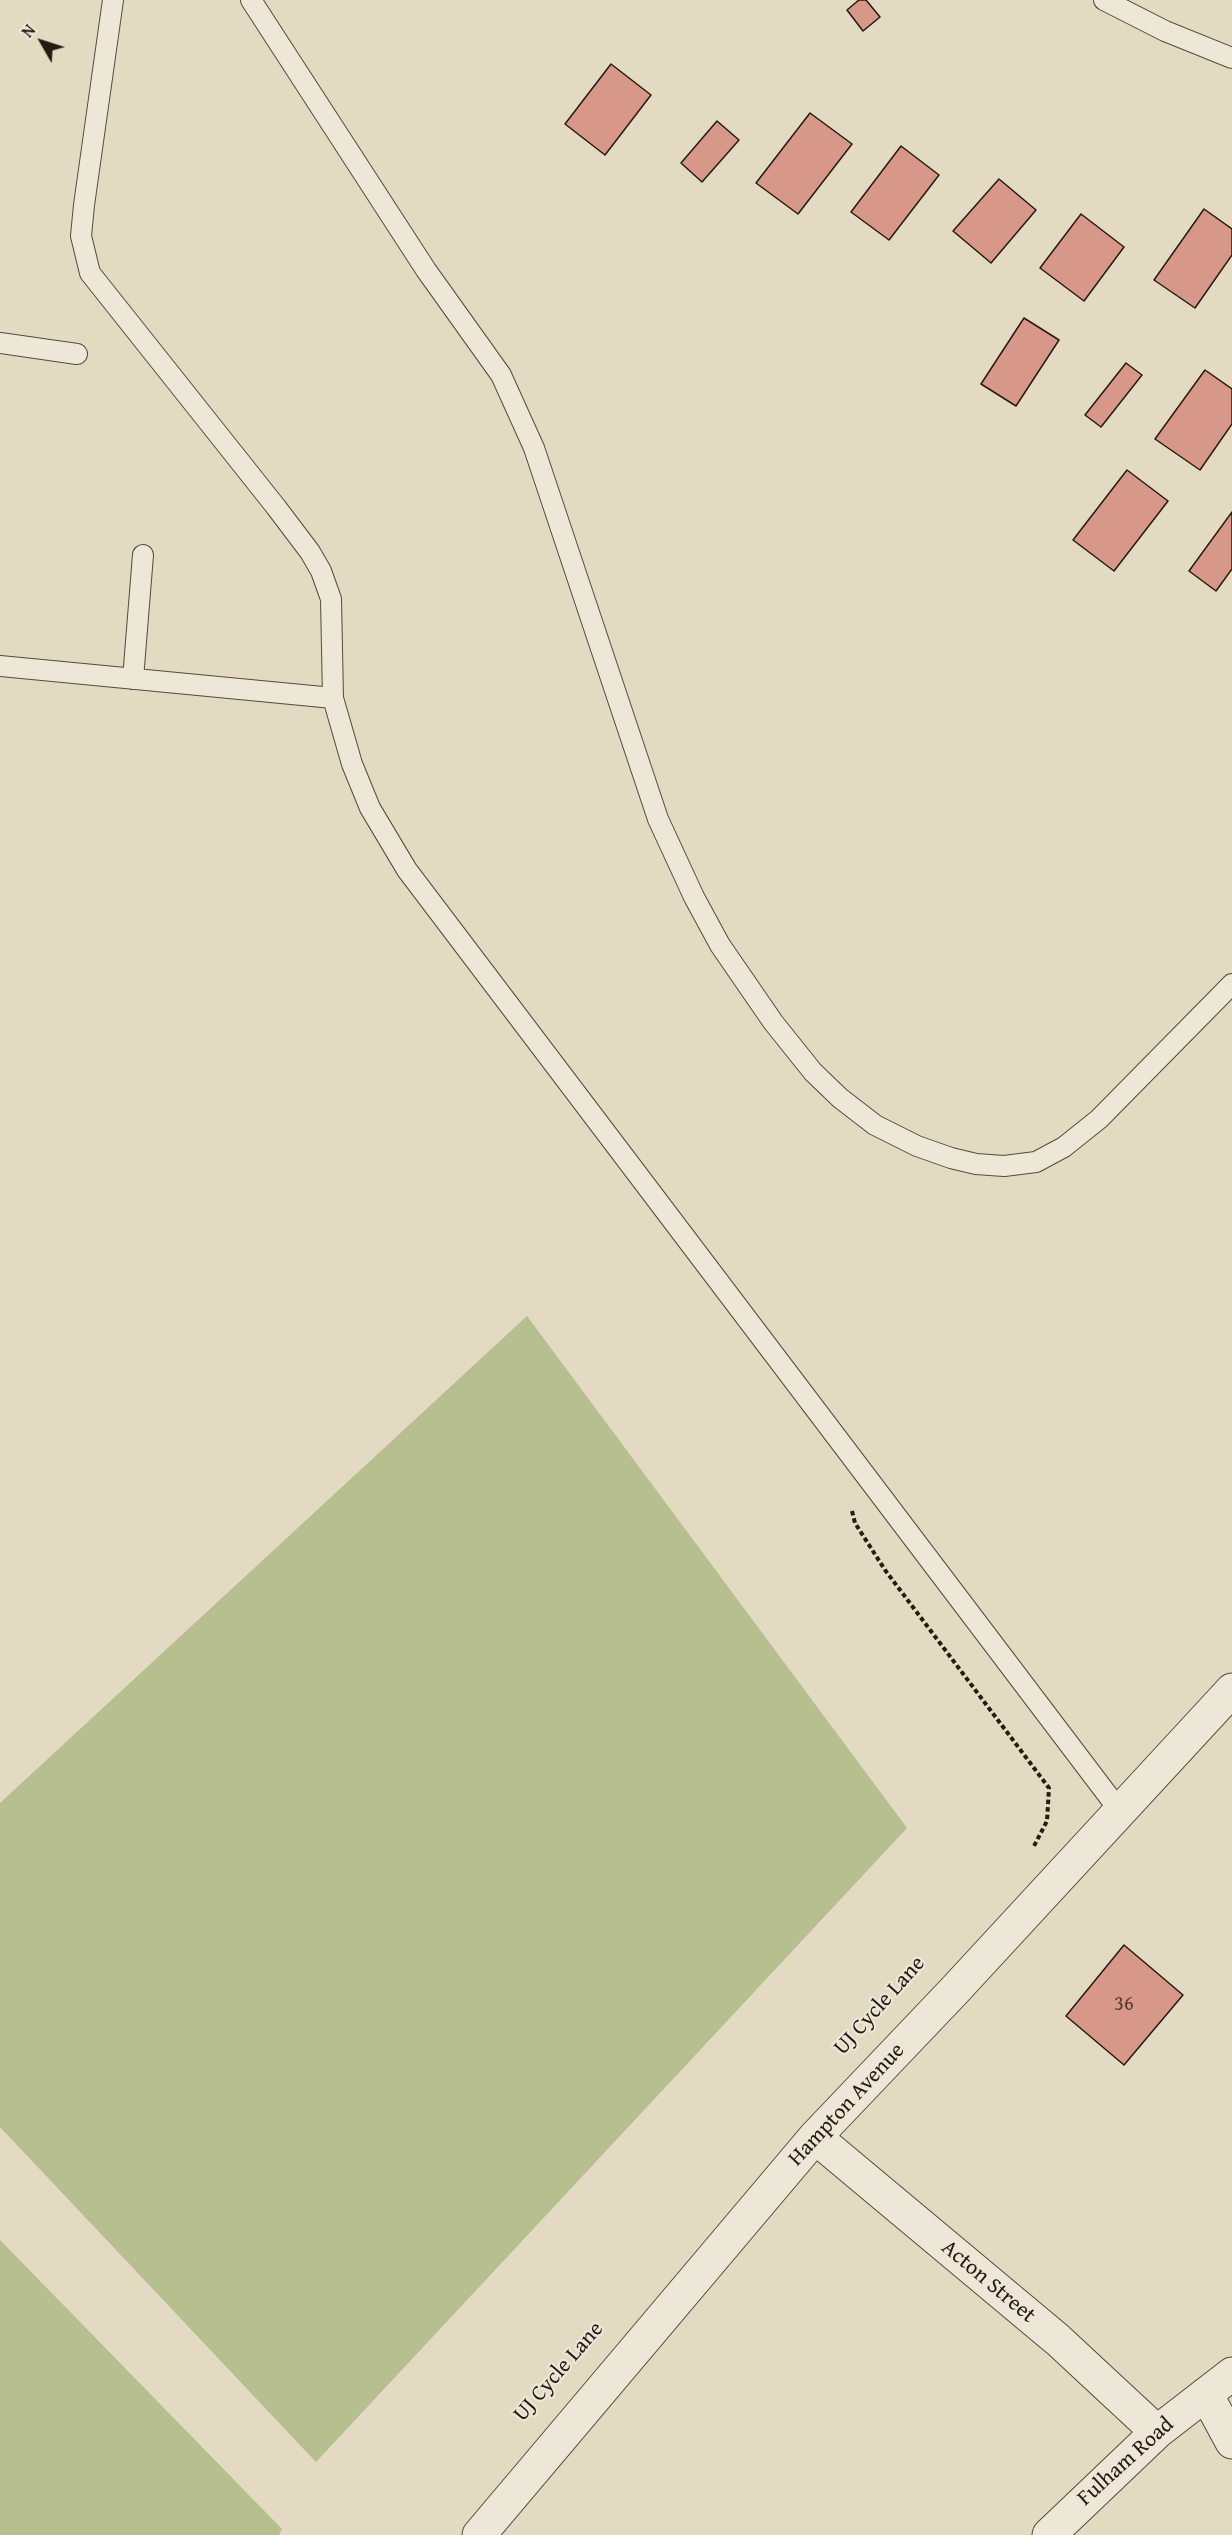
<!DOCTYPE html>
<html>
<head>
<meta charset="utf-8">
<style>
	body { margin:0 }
	#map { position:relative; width:1232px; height:2535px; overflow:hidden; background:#e2dac1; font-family:"Gentium Book Plus",serif }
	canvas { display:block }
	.north { position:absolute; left:12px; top:12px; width:60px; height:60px; -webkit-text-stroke:4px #ece7d7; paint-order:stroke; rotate:309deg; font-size:16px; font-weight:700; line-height:24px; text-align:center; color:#271a10 }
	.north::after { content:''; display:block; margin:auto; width:21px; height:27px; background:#271a10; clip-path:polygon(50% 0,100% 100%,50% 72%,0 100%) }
</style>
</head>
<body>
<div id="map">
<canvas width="1232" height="2535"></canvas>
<div class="north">N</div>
</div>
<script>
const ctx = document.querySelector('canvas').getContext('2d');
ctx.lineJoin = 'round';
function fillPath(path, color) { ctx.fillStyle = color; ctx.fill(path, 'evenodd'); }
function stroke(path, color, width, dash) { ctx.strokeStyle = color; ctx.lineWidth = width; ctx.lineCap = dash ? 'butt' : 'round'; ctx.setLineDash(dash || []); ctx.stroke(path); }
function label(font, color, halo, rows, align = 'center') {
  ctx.font = font + ' "Gentium Book Plus",serif'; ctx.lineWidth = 4.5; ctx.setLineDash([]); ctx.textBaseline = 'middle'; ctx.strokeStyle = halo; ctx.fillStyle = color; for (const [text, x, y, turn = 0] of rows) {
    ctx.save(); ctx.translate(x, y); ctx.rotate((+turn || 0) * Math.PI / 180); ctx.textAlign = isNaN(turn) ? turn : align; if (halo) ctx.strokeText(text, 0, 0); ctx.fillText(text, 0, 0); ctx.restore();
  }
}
fillPath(new Path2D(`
	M527 1316 907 1828 316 2462 0 2127V1803Z
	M0 2240 282 2529 279 2535H0Z`), '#b7be90');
const building = new Path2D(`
	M859 0H866L880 17 863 31 847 10Z
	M611 64 651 95 605 155 565 124Z
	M810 113 852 144 798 214 756 183Z
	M717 121 739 140 702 182 681 163Z
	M901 146 939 175 889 240 851 212Z
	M999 179 1036 210 991 263 953 231Z
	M1204 209 1232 229V255L1195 308 1154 280Z
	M1081 214 1124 247 1084 301 1040 268Z
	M1024 318 1059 340 1016 406 981 384Z
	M1126 363 1142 375 1101 427 1085 415Z
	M1205 370 1232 389V424L1200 470 1155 439Z
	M1127 470 1168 501 1114 571 1073 540Z
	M1232 512V569L1216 591 1189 571Z
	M1124 1945 1183 1995 1124 2065 1066 2016Z`);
fillPath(building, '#d7988a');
stroke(building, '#271a10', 1.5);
const lane = new Path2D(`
	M113 0 84 205 81 236 90 273 276 507 310 552 321 571 331 599 333 698 352 764 370 808 407 870 1119 1810
	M251 0 426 270 501 375 534 448 658 819 694 897 720 945 773 1022 813 1072 840 1098 875 1125 917 1146 951 1158 976 1164 1004 1166 1036 1162 1064 1147 1099 1119 1232 984
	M1104 0 1165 31 1232 58
	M0 343 77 354
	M0 666 333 698
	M133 679 143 555`);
const street = new Path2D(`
	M815 2137 1058 2340 1157 2432
	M1206 2394 1232 2442
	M479 2535 815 2137 954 1991 1232 1690
	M1049 2535 1157 2432 1232 2374`);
stroke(lane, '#564a3c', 22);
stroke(street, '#564a3c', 35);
stroke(new Path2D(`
	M852 1511 855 1523 885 1570 1049 1788 1047 1821 1034 1846`), '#271a10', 4, [4.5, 3]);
stroke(lane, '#ece7d7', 20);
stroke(street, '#ece7d7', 33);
label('20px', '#533a2e', null, [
	["36",1124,2005]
]);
label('22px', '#271a10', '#ece7d7', [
	["UJ Cycle Lane",880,2006,-48],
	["Hampton Avenue",847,2105,-47],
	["Acton Street",988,2282,40],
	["UJ Cycle Lane",559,2372,-49],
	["Fulham Road",1126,2462,-42]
]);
</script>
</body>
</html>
